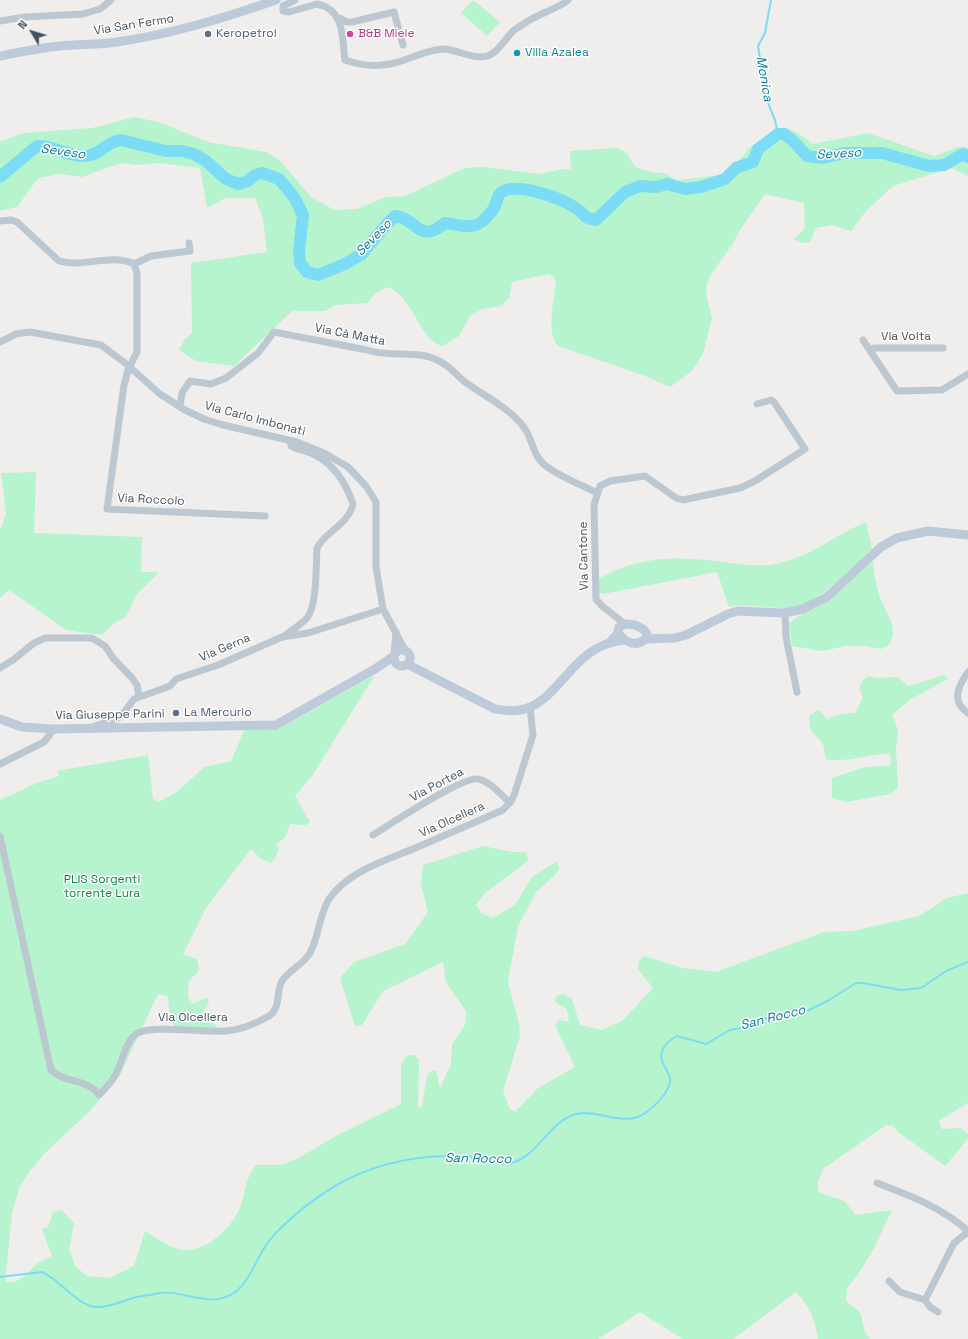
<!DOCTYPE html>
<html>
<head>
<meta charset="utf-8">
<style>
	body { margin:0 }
	#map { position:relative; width:968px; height:1339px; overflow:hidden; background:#f0eded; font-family:"Space Grotesk",sans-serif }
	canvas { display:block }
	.north { position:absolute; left:12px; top:12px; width:40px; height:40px; -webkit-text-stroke:3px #fff; paint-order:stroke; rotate:308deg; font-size:11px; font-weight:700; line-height:16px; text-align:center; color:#43515d }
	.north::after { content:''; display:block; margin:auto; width:14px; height:18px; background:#43515d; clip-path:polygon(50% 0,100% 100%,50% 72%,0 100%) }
</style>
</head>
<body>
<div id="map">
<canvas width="968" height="1339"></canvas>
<div class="north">N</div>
</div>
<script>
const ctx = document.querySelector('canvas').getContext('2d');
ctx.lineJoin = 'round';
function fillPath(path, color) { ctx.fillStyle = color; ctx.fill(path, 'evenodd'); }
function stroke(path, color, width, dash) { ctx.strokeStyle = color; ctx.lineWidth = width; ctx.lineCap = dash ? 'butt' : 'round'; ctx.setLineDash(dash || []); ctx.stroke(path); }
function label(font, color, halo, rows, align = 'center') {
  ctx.font = font + ' "Space Grotesk",sans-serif'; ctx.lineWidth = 3; ctx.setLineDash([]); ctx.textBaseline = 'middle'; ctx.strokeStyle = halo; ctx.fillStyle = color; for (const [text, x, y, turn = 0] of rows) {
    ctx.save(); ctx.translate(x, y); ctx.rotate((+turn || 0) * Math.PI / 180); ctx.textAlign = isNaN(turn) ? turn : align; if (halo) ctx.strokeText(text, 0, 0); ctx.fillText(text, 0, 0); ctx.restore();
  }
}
fillPath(new Path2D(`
	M473 0 500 22 487 36 461 13Z
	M134 117 159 122 208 142 267 152 280 161 311 197 334 210 357 209 386 197 405 196 465 168 484 167 538 174 564 169H571L570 151 617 148 627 153 635 167 655 173H664L677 180 724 175H727L750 147 784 127 798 133 813 144 868 133 934 156 958 147H968V176L951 168 893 186 866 211 851 231 832 225 816 228 810 242 802 243 794 239 805 228 804 203 765 194 738 233 734 242 712 273 707 283 706 295 712 318 703 354 691 372 670 387 645 376 558 346C546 333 554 299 556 282L553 276 548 274 512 282 509 298 501 306 482 309 470 316 459 336 443 346C419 341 415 299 388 287L375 293 368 303 336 305 325 311H292L234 366 196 361 179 350 184 340 192 333 191 263 267 252 263 218 255 198H226L207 208 200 168 159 163 136 165 121 163 82 177 61 174 38 178 17 207 0 211V142L23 133 92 128Z
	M36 472 34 533 142 537 141 572H159L137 594 125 618 116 622 102 635 66 630 9 590 0 598V528L2 526 6 513 1 473Z
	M866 522 872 549C852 567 817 606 790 608 769 609 750 603 729 607L717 572 603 594 599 593V579C634 557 675 556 715 561 734 563 755 568 775 564 809 558 835 535 866 522Z
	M873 561C874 571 875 582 878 592 883 610 901 627 889 645L881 649 865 646H846L822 651 792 646 789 624C798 613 814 611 826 602 842 590 857 575 873 561Z
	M375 675 312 776 295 796 310 822 306 825 290 824 285 837 276 845 279 849 275 858 271 863 261 859 251 849 206 908 183 954 197 959 199 970 189 981 188 997 193 1004 207 997 209 1002 203 1012 218 1028 175 1026 170 1020 168 996 158 994 120 1075 91 1110 44 1154 29 1172 19 1188 12 1214 5 1282C22 1284 27 1272 38 1263 42 1260 48 1258 52 1256L42 1229 48 1227 53 1212 62 1210 74 1223 69 1250 76 1267 87 1276 109 1278 134 1266 145 1231C156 1238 169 1248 184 1250 207 1251 229 1230 239 1210 246 1194 244 1180 256 1165H280L297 1159 336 1136 401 1104V1065L407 1055H414L419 1060 418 1108 422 1106 427 1075 431 1071H436L440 1088 451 1064 452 1044 465 1025 466 1011 446 982 443 962 383 991 362 1025 355 1026 340 978 354 962 405 944 428 912 421 885 423 865 483 846 513 852H526L528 861 485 893 476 905 481 913 493 918 515 905 532 877 556 862 559 867 556 874 537 891 518 926 508 982 519 1024 520 1036 503 1091 509 1108 515 1112 538 1088 575 1067 555 1025 559 1020 569 1022 567 1009 555 1002 556 996 563 994 572 999 580 1025 602 1030 622 1021 653 988 638 969 639 961 644 956 683 968 716 972 824 932 853 931 919 916 947 898 968 893V1103L939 1121 942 1129 960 1128 968 1134V1139L945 1166 898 1132 893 1126 886 1125 823 1169 818 1182V1192L844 1201 856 1215 892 1210 874 1248 857 1276 847 1288 846 1301 860 1312 865 1332 870 1339H818C815 1320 810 1306 796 1292L733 1339H683L640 1312 598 1339H0V800L37 783 59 776 57 771 148 755 153 799 158 802 175 793 205 767 231 761 245 729H279Z
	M944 675 948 679 911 699 892 715 898 730 896 748 898 788 890 794 846 802 832 798V778L865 767 890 766 891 758 889 753C870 755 844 762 826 760L823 744 810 729 809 716 819 710 827 719 840 714 855 713 863 697 859 689 862 681 868 676 878 678 897 677 909 686Z`), '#b5f4cd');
stroke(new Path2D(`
	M771 0 765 33 758 46 766 98 775 120 778 134
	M0 1277 42 1272C60 1280 71 1299 90 1306 103 1310 120 1302 133 1298 141 1296 151 1295 160 1293 179 1290 198 1302 218 1299 251 1294 253 1257 273 1236 294 1214 318 1195 344 1181 382 1161 429 1153 471 1157 485 1159 500 1166 514 1162 538 1155 550 1121 576 1114 597 1109 622 1126 642 1115 652 1109 671 1092 670 1079 669 1072 664 1067 662 1061 659 1049 668 1041 677 1036L706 1044 730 1030 741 1028 758 1019 780 1018 803 1013 829 1000 856 983H863L901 990 921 988 946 971 968 962`), '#7ddcf5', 2);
stroke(new Path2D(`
	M0 177 37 146C54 145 68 157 85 156 100 156 107 141 121 140L166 151H182L194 154 206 161 226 179 238 184 248 181 255 175 262 173 279 179 294 197 303 215 299 251 300 263 307 272 318 275 345 264 362 254 386 225 395 216C419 219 418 245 445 223 455 224 469 229 478 224 483 222 493 211 495 206 498 200 497 192 506 190 525 185 560 198 576 208 587 215 580 217 596 220L625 192 640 186 656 187 667 184 685 189 701 187 725 179 736 168 753 162 758 149 778 134H784L792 140 807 156 823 158 844 153H882L929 166 944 165 963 154 968 157`), '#7ddcf5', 12);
stroke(new Path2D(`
	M295 0 283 6V11L289 12 317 4C345 10 342 37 345 60 368 68 387 67 410 58 420 54 431 50 442 49 457 49 473 60 487 56 498 53 505 39 513 31 518 27 524 24 528 21 537 15 565 5 568 0
	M339 18 347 22H352L394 12 403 45
	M0 21 25 17 83 14 100 9 111 0
	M0 221 11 220 17 222 59 261C84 268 111 253 134 264L137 273V352L128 370 124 385 107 509 265 516
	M134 264 151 256 190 251 189 243
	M863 340 897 391 942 390 968 374
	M0 342 16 334 30 332 101 345 125 363 160 394 185 410 204 419 223 425 297 442 324 453 348 467 366 486 376 502V567L383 609 405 650
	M870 350 874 348H943
	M180 407 182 393 190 381 211 384 226 378 258 353 274 332 367 350C391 358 417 349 439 361 450 366 456 375 465 382 484 396 508 407 523 426 533 438 532 456 546 466 560 477 580 484 597 493
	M785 613 786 637 797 692
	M625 624 602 606 596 599 594 505 600 486 610 481 645 476 676 498 683 500 740 488 755 481 805 449 774 402 771 400 757 404
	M283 637C290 631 302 624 307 618 317 607 316 565 317 548 326 531 348 525 353 504 346 483 335 465 315 455 307 451 299 450 291 446V441
	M394 654 396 632
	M0 668 13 660 34 643 45 638H92L105 646 113 658 132 678 137 685 139 696
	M968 672C959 685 950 701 968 713
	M95 726 117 719 122 715 134 699 170 686 176 679 218 665 282 637 308 633 383 609
	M0 764 44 742 54 729
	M373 835C389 825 463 776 478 779 490 781 501 795 510 803
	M0 836 51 1070C64 1083 89 1079 99 1095 105 1089 112 1082 116 1074 122 1062 125 1043 136 1034 149 1024 207 1033 226 1031 240 1030 257 1023 269 1016 281 1008 276 994 281 983 287 971 302 966 310 953 319 936 319 915 329 899 349 870 390 859 420 846 448 834 475 822 503 810L512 800 515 792 533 735 530 707
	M877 1183C911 1196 941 1207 968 1231
	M889 1281 900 1292 925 1300 954 1243 968 1232
	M925 1300 930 1307 938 1312`), '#bcc8d1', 7);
stroke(new Path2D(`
	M0 56C20 52 40 48 60 46 79 44 99 45 117 42 172 34 224 18 276 0
	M646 639 675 638 686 635 728 614 738 611 785 613 803 609 827 597 881 547 897 538 928 531 968 535
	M611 641 618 633 619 627 626 624 635 625 643 629 647 634 646 639C635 647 626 643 618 633
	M394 658a8 8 0 1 1 16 0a8 8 0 1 1-16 0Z
	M407 664 495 709C503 710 511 712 520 710 561 703 571 644 625 640
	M0 719 22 727 54 729 276 725 375 669 394 656`), '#bdcad9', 9);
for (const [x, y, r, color] of [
	[208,34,4,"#5c6f8a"],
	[350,34,4,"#d1479c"],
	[517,53,4,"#0f9aa8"],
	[176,713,4,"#5c6f8a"]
]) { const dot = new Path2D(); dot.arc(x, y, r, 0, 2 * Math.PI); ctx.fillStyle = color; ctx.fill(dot); stroke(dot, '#fff', 1.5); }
label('12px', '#43515d', '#fff', [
	["Via San Fermo",134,25,-9],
	["Via Cà Matta",350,335,11],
	["Via Volta",906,337],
	["Via Carlo Imbonati",255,419,15],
	["Via Roccolo",151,500,3],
	["Via Cantone",584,556,-91],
	["Via Gerna",225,648,-23],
	["Via Giuseppe Parini",110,715,-1],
	["Via Portea",437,785,-28],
	["Via Olcellera",452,820,-24],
	["Via Olcellera",193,1018]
]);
label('12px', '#4e5e75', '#fff', [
	["Keropetrol",216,34],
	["La Mercurio",184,713]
], 'left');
label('12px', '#b23c85', '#fff', [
	["B&B Miele",358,34]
], 'left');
label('12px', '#0d838f', '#fff', [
	["Villa Azalea",525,53]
], 'left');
label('12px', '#0c8549', '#fff', [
	["PLIS Sorgenti",102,880],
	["torrente Lura",102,894]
]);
label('italic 13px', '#037a9b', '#fff', [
	["Monica",764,79,80],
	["Seveso",63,152,8],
	["Seveso",839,154,-3],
	["Seveso",374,238,-46],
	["San Rocco",773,1018,-14],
	["San Rocco",478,1159,1]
]);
</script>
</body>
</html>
